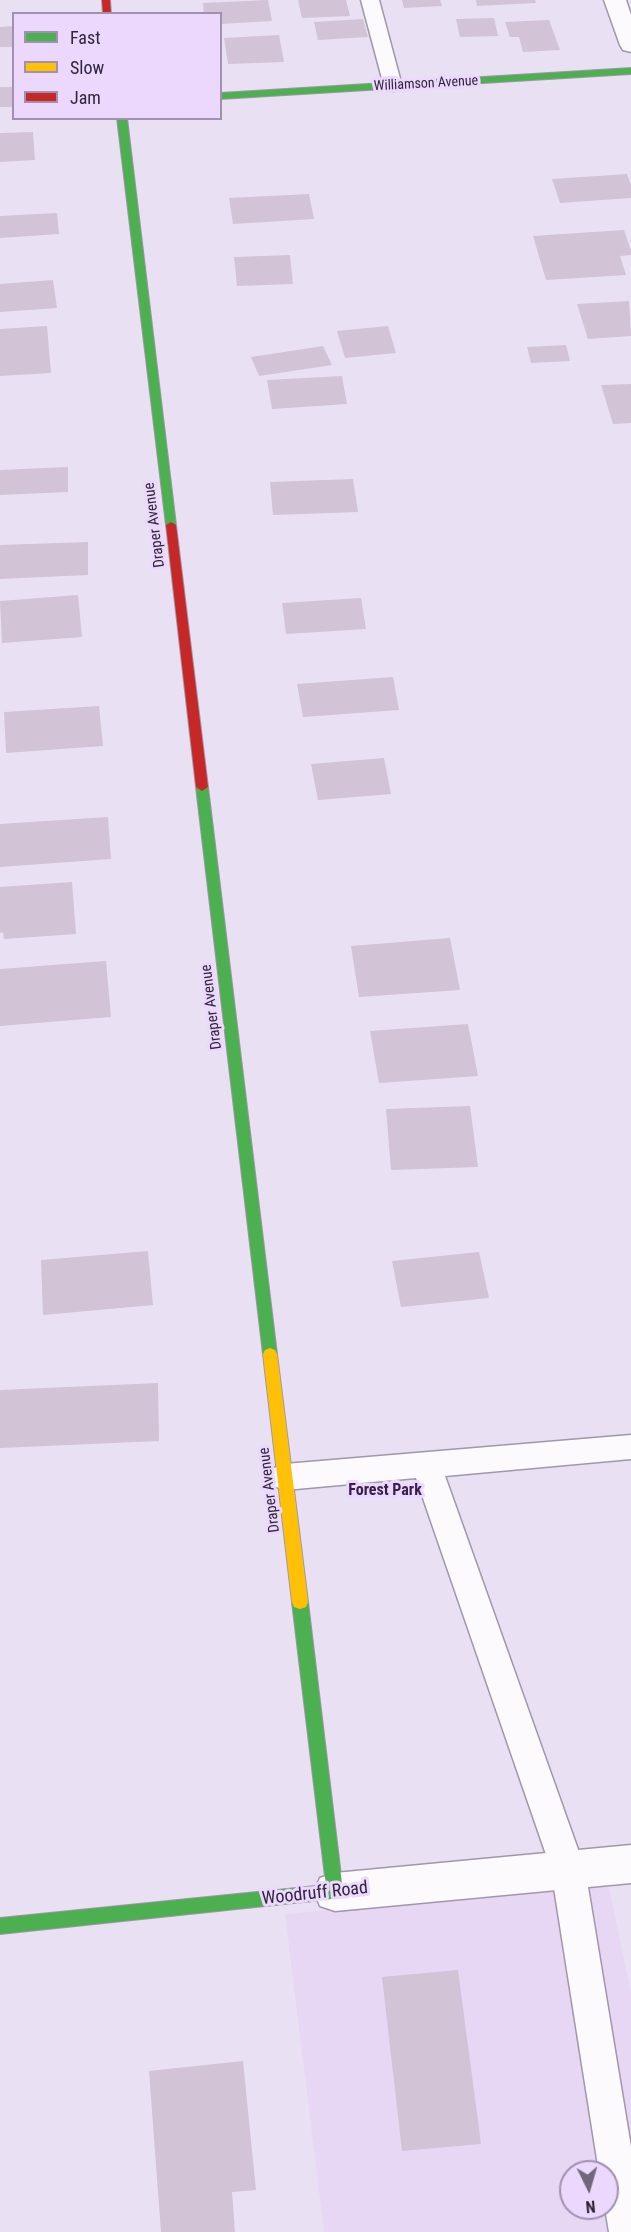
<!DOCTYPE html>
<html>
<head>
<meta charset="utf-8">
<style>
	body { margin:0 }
	#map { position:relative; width:631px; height:2232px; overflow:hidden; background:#eae0f4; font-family:"Roboto Condensed",sans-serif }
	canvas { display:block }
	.legend { position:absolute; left:12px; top:12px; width:210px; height:108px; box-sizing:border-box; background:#ebd8fc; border:2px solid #a190af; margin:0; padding:8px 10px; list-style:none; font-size:18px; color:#31253b }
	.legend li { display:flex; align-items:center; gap:12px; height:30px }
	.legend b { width:30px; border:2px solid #a190af }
	.north { position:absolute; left:559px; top:2160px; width:60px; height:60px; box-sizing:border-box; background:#ebd8fc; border:2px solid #a190af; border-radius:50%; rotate:175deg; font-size:16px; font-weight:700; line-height:24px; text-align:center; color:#31253b }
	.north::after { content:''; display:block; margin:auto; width:21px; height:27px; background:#72667c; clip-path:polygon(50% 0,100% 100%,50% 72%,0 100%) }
</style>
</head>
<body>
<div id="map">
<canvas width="631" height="2232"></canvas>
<ul class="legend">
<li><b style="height:8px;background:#4caf50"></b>Fast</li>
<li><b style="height:8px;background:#ffc107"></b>Slow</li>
<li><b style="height:8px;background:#c62828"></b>Jam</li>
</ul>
<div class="north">N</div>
</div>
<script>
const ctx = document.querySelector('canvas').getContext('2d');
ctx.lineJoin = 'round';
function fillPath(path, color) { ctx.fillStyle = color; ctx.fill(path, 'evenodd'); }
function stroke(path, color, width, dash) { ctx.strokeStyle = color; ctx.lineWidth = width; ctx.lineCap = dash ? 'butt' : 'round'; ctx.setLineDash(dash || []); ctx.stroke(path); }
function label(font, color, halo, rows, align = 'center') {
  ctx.font = font + ' "Roboto Condensed",sans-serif'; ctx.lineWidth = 6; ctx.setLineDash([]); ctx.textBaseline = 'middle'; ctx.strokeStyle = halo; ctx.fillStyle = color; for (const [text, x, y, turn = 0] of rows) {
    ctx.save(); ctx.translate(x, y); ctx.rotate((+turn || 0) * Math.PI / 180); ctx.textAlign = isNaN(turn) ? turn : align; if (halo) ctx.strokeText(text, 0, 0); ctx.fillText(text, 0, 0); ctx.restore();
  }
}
fillPath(new Path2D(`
	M608 1882 631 1993V2232H324L285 1914ZM571 2172H607V2208H571Z`), '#e7d7f5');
fillPath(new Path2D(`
	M268 0 272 21 220 24V14H204L203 3Z
	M298 0H346L350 16 302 18Z
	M402 0H440L442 6 404 8Z
	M476 0H535L536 3 477 6Z
	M494 18 498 36 460 37 456 19Z
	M363 19 368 37 318 40 314 22Z
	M549 20 560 50 523 52 519 37H510L505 22Z
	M14 26V47H0V27Z
	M279 35 284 62 228 64 224 38Z
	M0 87H14V107H0Z
	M33 132 35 160 0 162V133Z
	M627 174 631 185V198L560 203 552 179Z
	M309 194 314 219 233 224 229 198Z
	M57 213 59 234 0 238V216Z
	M624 230 631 251V255L620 256 626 275 546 280 533 236Z
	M290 255 293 284 237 286 234 257Z
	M53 280 57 308 0 312V284Z
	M629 301 631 336 588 339 577 304Z
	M47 326 51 373 0 376V329Z
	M388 326 396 353 345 358 337 331Z
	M566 345 570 361 531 363 527 347Z
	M323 346 332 365 259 376 251 357Z
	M342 376 347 404 272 409 267 380Z
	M631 384V423L613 424 601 385Z
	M68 467V492L0 495V470Z
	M353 479 358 512 273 515 270 482Z
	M88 542V575L0 579V545Z
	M78 595 82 637 2 643 0 601Z
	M361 598 366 629 286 634 282 603Z
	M393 677 399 710 303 717 297 684Z
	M99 706 103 746 6 753 4 712Z
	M384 758 391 794 318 800 311 764Z
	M108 817 111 859 0 867V824Z
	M72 882 76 934 4 939 3 932 0 933V887Z
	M450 938 460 990 359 997 351 946Z
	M106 961 111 1017 0 1026V969Z
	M468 1024 478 1076 379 1083 370 1031Z
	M470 1106 478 1167 391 1170 386 1109Z
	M148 1251 153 1305 43 1315 41 1260Z
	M479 1252 489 1298 401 1307 392 1261Z
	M158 1383 159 1441 0 1448V1390Z
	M458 1970 481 2144 402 2151 382 1977Z
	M243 2061 256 2190 232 2192 235 2232H161L149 2071Z`), '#d2c3d6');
const lane = new Path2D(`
	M361 0H379L402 86 399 90 393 91 384 86Z
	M631 1435V1459L445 1476 585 1869 631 2147V2232H609L605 2208 607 2172H599L551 1869 416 1478 285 1490 274 1486 270 1477 274 1468 285 1464Z`);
const street = new Path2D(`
	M604 0H626L631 15V52L623 50 620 45Z
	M631 1845V1883L335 1911 320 1906 314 1892 320 1878 335 1873Z`);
const fast = new Path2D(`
	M631 68V74L220 99V93Z
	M117 118H127L176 525 171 528 166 525Z
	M202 783 208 787 277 1354 275 1358 270 1360 265 1358 263 1354 196 787Z
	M300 1595 306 1597 308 1602 343 1892 341 1898 0 1934V1918L326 1885 292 1602 294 1597Z`);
const slow = new Path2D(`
	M270 1348 275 1350 277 1354 308 1602 306 1607 300 1609 294 1607 292 1602 263 1354 265 1350Z`);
const jam = new Path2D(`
	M102 0H110L111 14H103Z
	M171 522 176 525 208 787 202 791 196 787 166 525Z`);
stroke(lane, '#a097a9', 3);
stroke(street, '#a097a9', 3);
stroke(fast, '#a097a9', 2);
stroke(slow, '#a097a9', 2);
stroke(jam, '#a097a9', 2);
fillPath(lane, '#fcfafd');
fillPath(street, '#fcfafd');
fillPath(fast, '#4caf50');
fillPath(slow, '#ffc107');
fillPath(jam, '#c62828');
label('14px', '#31253b', '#ebd8fc', [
	["Williamson Avenue",426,84,-3]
]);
label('15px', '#31253b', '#ebd8fc', [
	["Draper Avenue",155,525,-97],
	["Draper Avenue",212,1007,-97],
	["Draper Avenue",270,1490,-97]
]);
label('bold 16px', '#391d4c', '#ebd8fc', [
	["Forest Park",385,1491]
]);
label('18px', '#31253b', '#ebd8fc', [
	["Woodruff Road",315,1894,-6]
]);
</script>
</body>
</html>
